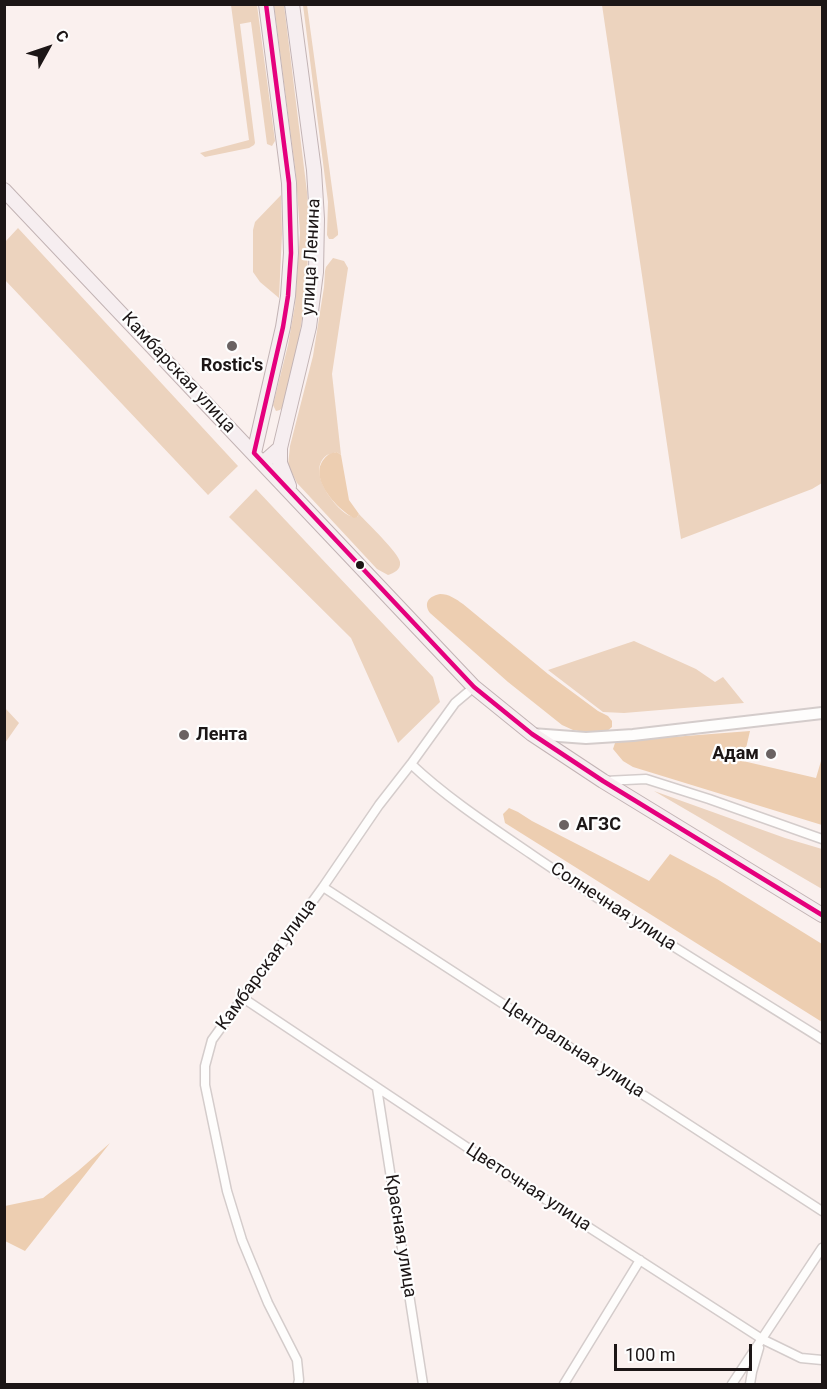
<!DOCTYPE html>
<html>
<head>
<meta charset="utf-8">
<style>
	body { margin:0 }
	#map { position:relative; width:827px; height:1389px; overflow:hidden; background:#faf0ee; font-family:Roboto,sans-serif }
	canvas { display:block }
	.frame { position:absolute; inset:0; border:6px solid #1c1616; pointer-events:none }
	.north { position:absolute; left:18px; top:18px; width:60px; height:60px; -webkit-text-stroke:4px #fefefe; paint-order:stroke; rotate:50deg; font-size:16px; font-weight:700; line-height:24px; text-align:center; color:#1c1616 }
	.north::after { content:''; display:block; margin:auto; width:21px; height:27px; background:#1c1616; clip-path:polygon(50% 0,100% 100%,50% 72%,0 100%) }
	.scale { position:absolute; left:614px; top:1344px; width:138px; height:27px; box-sizing:border-box; border:3px solid #1c1616; border-top:0; padding-left:8px; font-size:18px; line-height:21px; white-space:nowrap; color:#1c1616; -webkit-text-stroke:4px #fefefe; paint-order:stroke }
</style>
</head>
<body>
<div id="map">
<canvas width="827" height="1389"></canvas>
<div class="frame"></div>
<div class="north">С</div>
<div class="scale">100 m</div>
</div>
<script>
const ctx = document.querySelector('canvas').getContext('2d');
ctx.lineJoin = 'round';
function fillPath(path, color) { ctx.fillStyle = color; ctx.fill(path, 'evenodd'); }
function stroke(path, color, width, dash) { ctx.strokeStyle = color; ctx.lineWidth = width; ctx.lineCap = dash ? 'butt' : 'round'; ctx.setLineDash(dash || []); ctx.stroke(path); }
function label(font, color, halo, rows, align = 'center') {
  ctx.font = font + ' Roboto,sans-serif'; ctx.lineWidth = 4.5; ctx.setLineDash([]); ctx.textBaseline = 'middle'; ctx.strokeStyle = halo; ctx.fillStyle = color; for (const [text, x, y, turn = 0] of rows) {
    ctx.save(); ctx.translate(x, y); ctx.rotate((+turn || 0) * Math.PI / 180); ctx.textAlign = isNaN(turn) ? turn : align; if (halo) ctx.strokeText(text, 0, 0); ctx.fillText(text, 0, 0); ctx.restore();
  }
}
fillPath(new Path2D(`
	M231 5H257L275 141 272 146 267 144 251 22 240 24 255 143 254 145 249 148 205 157 200 153 249 140Z
	M284 5 307 192 309 220 307 278 303 312 299 339 282 408 280 410 276 411 273 405 288 345 295 305 300 233 296 176 274 5Z
	M303 5H307L338 232V235L333 239H329L327 235 328 202Z
	M602 5H822V483L812 489 681 539Z
	M281 195 282 234 279 298 260 282 253 272V230L255 222Z
	M18 228 238 466 208 495 5 280V242Z
	M333 258 344 261 348 268 332 374 341 455 337 452C336 452 328 455 327 455 306 470 333 506 348 515 350 516 355 517 357 517L359 514C367 523 399 553 400 562 401 570 394 573 388 575L377 569 297 483 288 465 290 446 313 356 324 287 325 271 326 267Z
	M256 489 433 677 440 702 398 743 351 638 229 517Z
	M634 641 696 669 715 682 723 677 744 703 624 713 603 712 548 670Z
	M5 708 19 723 5 743Z
	M654 791 785 838 822 849V889Z`), '#ecd3be');
fillPath(new Path2D(`
	M337 452 341 455 349 500 359 514 357 517 354 518C337 509 308 478 324 459 328 454 331 453 337 452Z
	M440 594C449 594 456 599 463 604L548 674 598 711 608 716 612 721V727L606 732 596 734 573 730 562 725 508 682 430 613C423 603 429 596 440 594Z
	M750 731 743 761 816 778 821 761 822 762V825L633 767 623 761 613 749 615 743 621 741Z
	M509 808 518 812 532 821 649 881 670 854 717 879 822 944V1022L505 823 503 814Z
	M110 1143 25 1251 5 1241V1206L43 1198 78 1171Z`), '#edceb1');
const minor = new Path2D(`
	M411 764C447 798 490 826 531 854 626 919 725 978 822 1039
	M605 781 646 779 709 799 822 839
	M323 887 822 1211
	M243 998 534 1192 762 1339 801 1358 822 1360
	M377 1088 423 1384
	M298 1384 299 1380 297 1360 268 1303 242 1240 227 1191 205 1085V1066L212 1040 323 887 379 805 411 764 455 703 474 687
	M564 1384 640 1260
	M732 1384 822 1248
	M750 1384 752 1372 759 1348`);
const tertiary = new Path2D(`
	M532 734 586 738 633 735 822 713`);
const primary = new Path2D(`
	M4 190 474 687 532 734 603 781 822 915
	M280 448V463L289 486
	M254 453 283 327 288 296 291 253 289 183 266 4
	M263 463 280 448 309 327 316 272 317 219 314 170 292 4`);
stroke(minor, '#d4cccb', 11);
stroke(tertiary, '#d4cccb', 14);
stroke(primary, '#c2b3b4', 16);
stroke(minor, '#fefdfc', 8);
stroke(tertiary, '#fefdfc', 10);
stroke(primary, '#f6eef0', 14);
stroke(new Path2D(`
	M266 4 289 183 291 253 288 296 283 327 254 453 474 687 532 734 603 781 822 915`), '#e5007d', 4.5);
for (const [x, y, r, color] of [
	[232,346,6,"#6a6262"],
	[360,565,5,"#1c1616"],
	[184,735,6,"#6a6262"],
	[771,754,6,"#6a6262"],
	[564,825,6,"#6a6262"]
]) { const dot = new Path2D(); dot.arc(x, y, r, 0, 2 * Math.PI); ctx.fillStyle = color; ctx.fill(dot); stroke(dot, '#fefefe', 2); }
label('18px', '#1c1616', '#fefefe', [
	["улица Ленина",312,257,-87],
	["Камбарская улица",178,373,47],
	["Солнечная улица",613,907,33],
	["Камбарская улица",267,965,-54],
	["Центральная улица",573,1049,33],
	["Цветочная улица",528,1188,33],
	["Красная улица",400,1236,81]
]);
label('bold 18px', '#1c1616', '#fefefe', [
	["Rostic's",232,366,"center"],
	["Лента",196,735],
	["Адам",759,754,"right"],
	["АГЗС",576,825]
], 'left');
</script>
</body>
</html>
